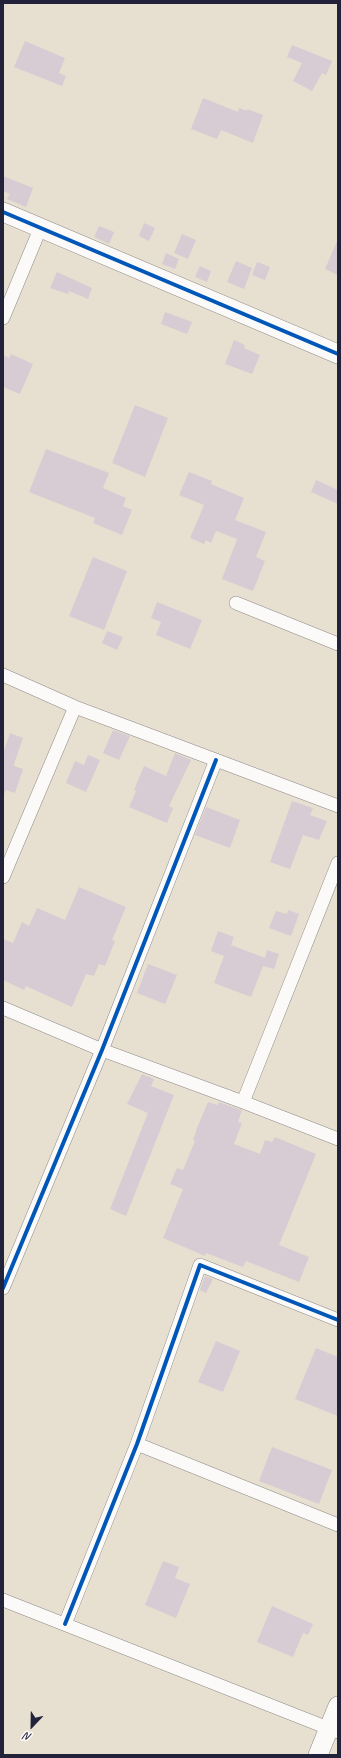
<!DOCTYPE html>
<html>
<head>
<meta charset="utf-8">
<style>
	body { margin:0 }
	#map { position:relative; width:341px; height:1758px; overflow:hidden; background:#e7e0d1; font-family:Caveat,sans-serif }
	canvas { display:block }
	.frame { position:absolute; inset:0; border:4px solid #22223b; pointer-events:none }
	.north { position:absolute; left:12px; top:1706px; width:40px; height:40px; -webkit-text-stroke:3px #fdfcf7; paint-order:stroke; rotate:202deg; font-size:11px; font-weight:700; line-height:16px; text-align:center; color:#22223b }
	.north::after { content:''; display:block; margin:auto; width:14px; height:18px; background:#22223b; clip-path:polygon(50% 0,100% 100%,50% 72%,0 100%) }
</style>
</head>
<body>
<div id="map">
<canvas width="341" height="1758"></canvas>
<div class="frame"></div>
<div class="north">N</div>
</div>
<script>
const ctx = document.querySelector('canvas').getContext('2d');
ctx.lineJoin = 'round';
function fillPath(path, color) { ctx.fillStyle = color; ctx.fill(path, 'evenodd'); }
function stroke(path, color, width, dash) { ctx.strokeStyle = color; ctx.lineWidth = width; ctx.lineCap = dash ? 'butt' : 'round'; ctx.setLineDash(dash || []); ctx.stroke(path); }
fillPath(new Path2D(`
	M25 41 65 58 59 73 66 76 62 86 14 67Z
	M292 45 332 61 326 75 322 73 312 91 293 81 302 63 287 57Z
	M203 98 238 112 239 108 247 111V109L263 115 253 143 221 130 217 139 191 129Z
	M3 176 33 188 26 207 7 199 10 194 3 191Z
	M144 223 155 228 149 241 139 236Z
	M99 226 114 232 109 244 94 237Z
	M182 234 196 240 188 259 174 253Z
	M338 239V275L325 269Z
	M166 253 179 259 175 269 162 264Z
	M236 261 252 268 244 289 227 282Z
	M257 262 270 267 265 280 252 275Z
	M200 266 211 271 207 282 195 277Z
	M57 272 92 288 88 299 69 291 68 294 50 288Z
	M165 312 192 322 187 334 161 324Z
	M234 340 245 345 244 348 260 355 252 374 225 364Z
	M11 354 33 364 20 394 3 387V355L9 358Z
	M135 405 168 418 145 477 112 463Z
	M46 449 109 473 103 488 126 498 123 506 132 510 122 535 93 523 95 518 29 492Z
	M189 472 212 481 211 484 244 498 235 520 266 532 256 557 265 561 253 591 222 579 237 539 216 531 211 543 206 540 204 544 190 538 204 505 179 495Z
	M316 480 338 490V504L311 492Z
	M93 557 127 571 104 630 69 616Z
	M157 602 202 620 190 649 156 635 161 622 151 618Z
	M107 631 123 637 117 650 102 643Z
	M113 730 130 736 119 760 103 753Z
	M10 733 23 738 14 764V766L23 769 15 793 6 790 4 794H3V754Z
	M175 753 191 760 169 806 173 808 167 823 129 807 136 791 134 790 144 766 166 776Z
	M88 755 100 760 86 792 66 783 75 761 84 765Z
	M292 801 313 808 310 815 327 821 319 840 303 835 290 869 270 862Z
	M206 807 240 820 230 848 195 835Z
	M79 887 126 907 112 940 115 941 105 966 99 964 94 976 86 974 72 1007 26 986 24 990 3 980V939L13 943 22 922 29 926 37 908 65 920Z
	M288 910 299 914 291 936 269 928 276 911 287 914Z
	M218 931 234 937 231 945 265 958 267 950 279 954 274 969 263 966 251 997 214 983 224 956 211 951Z
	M148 964 177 975 165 1004 137 993Z
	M142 1074 154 1079 151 1086 174 1095 126 1216 110 1209 148 1113 127 1104Z
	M208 1102 217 1105 219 1102 242 1110 238 1122 242 1123 234 1144 260 1154 265 1140 272 1142 275 1137 316 1154 279 1245 309 1257 299 1282 246 1261 243 1267 206 1253 205 1256 163 1238 183 1189 170 1184 177 1168 183 1170 195 1141 193 1140 197 1128Z
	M205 1276 213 1279 206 1293 200 1290Z
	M216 1341 240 1351 223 1392 198 1382Z
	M316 1348 338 1357V1416L295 1399Z
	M272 1447 332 1470 319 1504 259 1481Z
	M163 1561 179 1567 175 1578 190 1584 176 1618 145 1605Z
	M272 1606 313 1624 308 1635 303 1633 293 1657 257 1642Z`), '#d7ccd3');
const street = new Path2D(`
	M3 318 40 229
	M236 603 338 644
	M3 675 75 707 338 806
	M3 877 75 707
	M3 1008 102 1050 243 1102 338 1139
	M243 1102 338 863
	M3 1288 102 1050 216 760
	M137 1444 338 1525
	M3 1600 338 1732
	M65 1624 137 1444 200 1265 338 1320`);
const secondary = new Path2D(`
	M3 212 338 354
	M318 1755 338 1706`);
stroke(street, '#8e8b87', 14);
stroke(secondary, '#8e8b87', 20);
stroke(street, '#fbfaf8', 13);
stroke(secondary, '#fbfaf8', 19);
stroke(new Path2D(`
	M3 212 338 354
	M3 1288 102 1050 216 760
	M65 1624 137 1444 200 1265 338 1320`), '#0057b8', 4);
</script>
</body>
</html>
